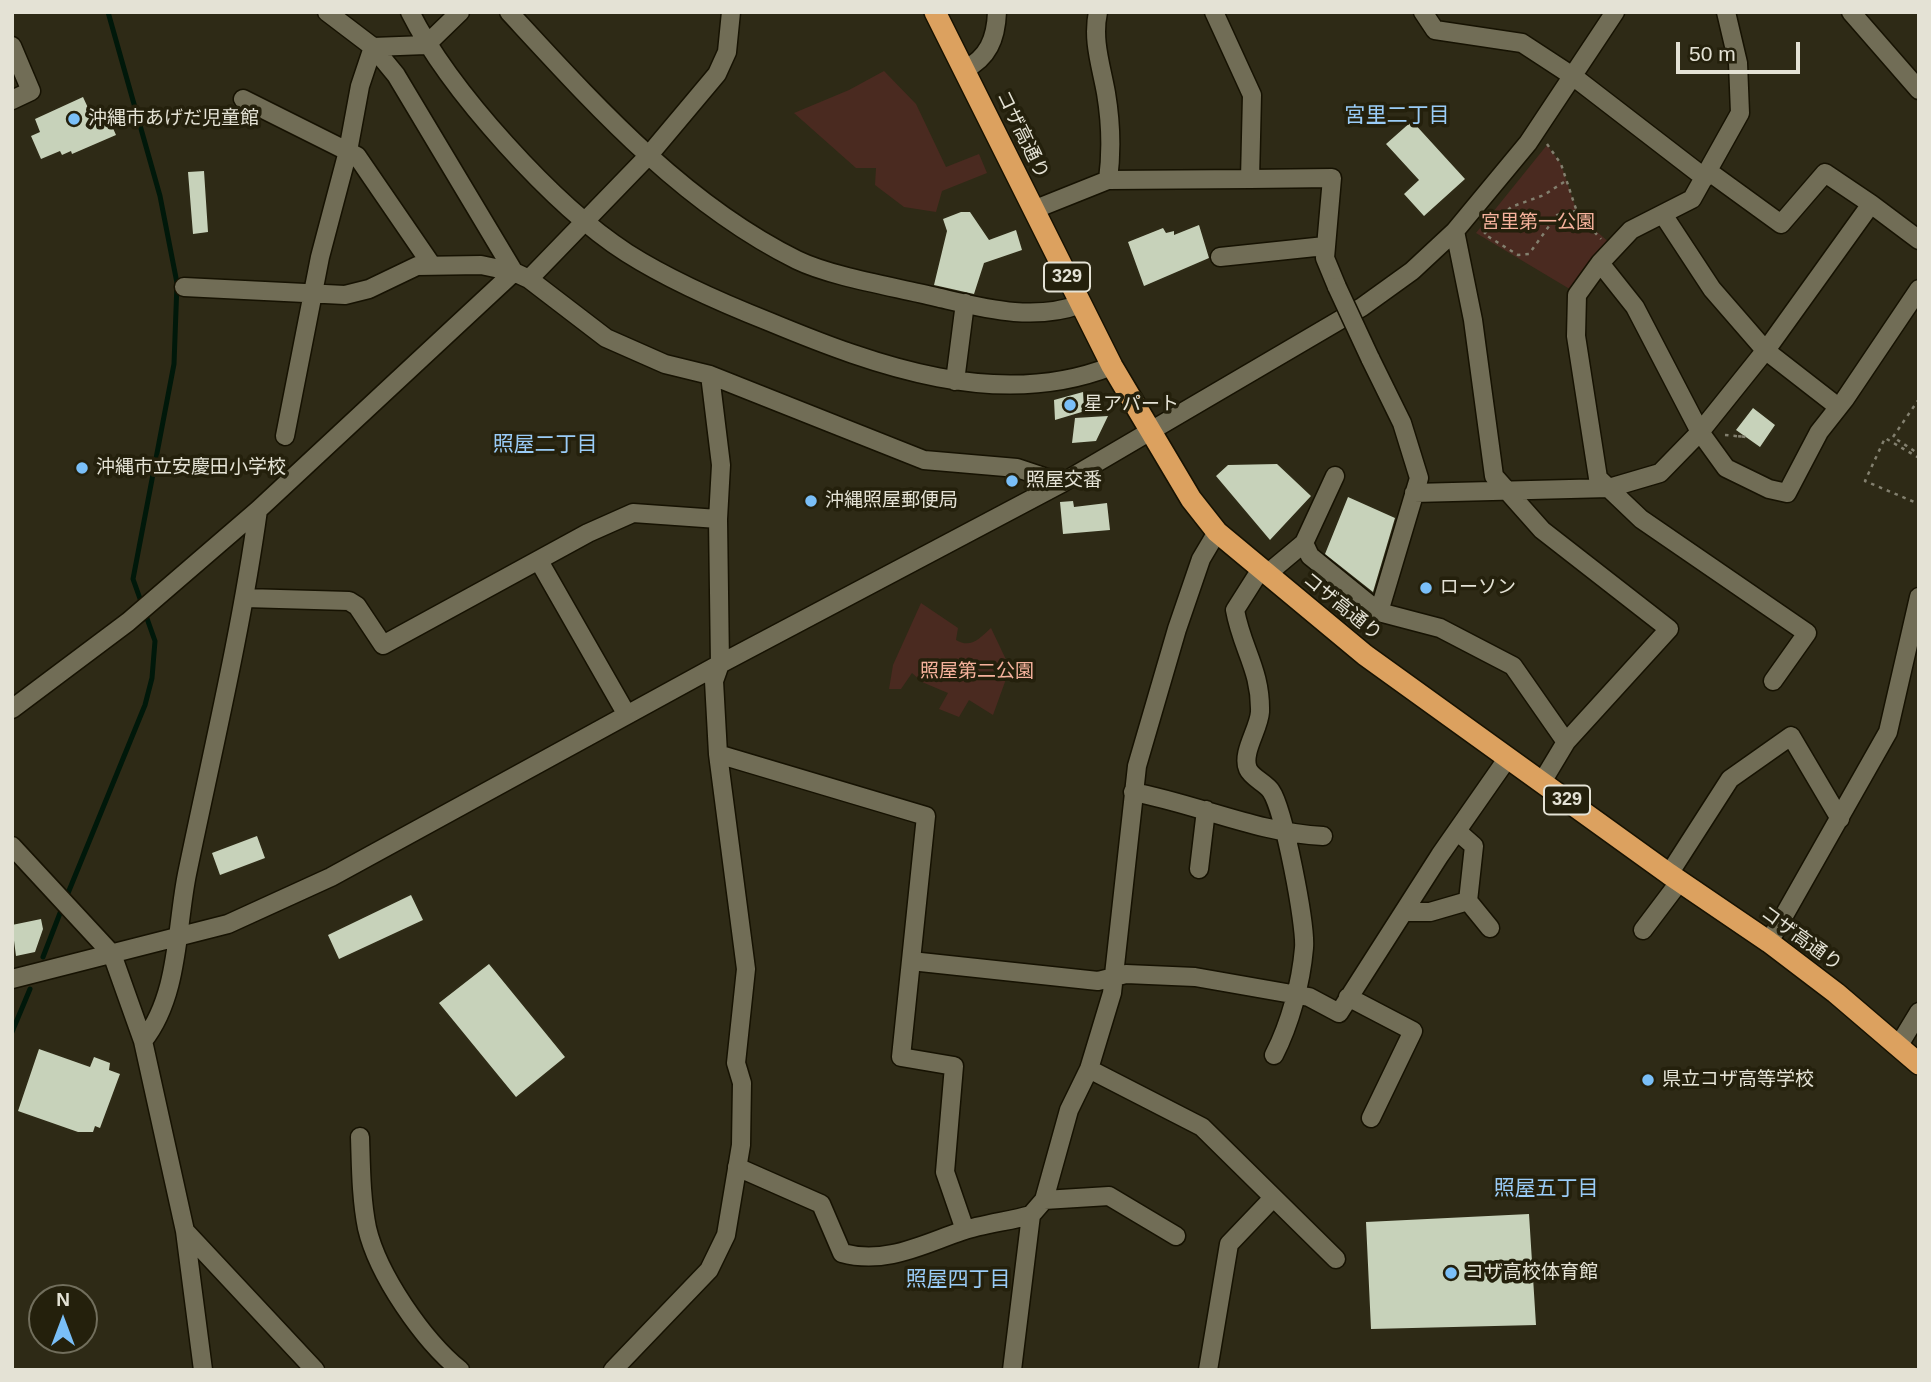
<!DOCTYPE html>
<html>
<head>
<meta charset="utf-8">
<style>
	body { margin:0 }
	#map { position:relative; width:1931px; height:1382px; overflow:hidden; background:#2e2a16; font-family:Helvetica,sans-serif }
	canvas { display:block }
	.frame { position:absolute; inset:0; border:14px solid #e4e2d5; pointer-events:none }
	.north { position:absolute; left:28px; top:1284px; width:70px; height:70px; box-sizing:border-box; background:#24200c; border:2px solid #716e5c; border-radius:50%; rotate:0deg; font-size:19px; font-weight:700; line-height:28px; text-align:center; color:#e4e2d5 }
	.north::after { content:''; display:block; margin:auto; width:24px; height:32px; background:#7abff8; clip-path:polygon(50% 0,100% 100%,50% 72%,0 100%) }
	.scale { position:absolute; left:1676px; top:42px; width:124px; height:32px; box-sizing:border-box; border:4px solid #e4e2d5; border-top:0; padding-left:9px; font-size:21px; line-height:24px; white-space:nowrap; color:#e4e2d5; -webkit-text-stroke:5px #24200c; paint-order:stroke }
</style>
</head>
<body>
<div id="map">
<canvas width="1931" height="1382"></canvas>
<div class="frame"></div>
<div class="north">N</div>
<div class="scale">50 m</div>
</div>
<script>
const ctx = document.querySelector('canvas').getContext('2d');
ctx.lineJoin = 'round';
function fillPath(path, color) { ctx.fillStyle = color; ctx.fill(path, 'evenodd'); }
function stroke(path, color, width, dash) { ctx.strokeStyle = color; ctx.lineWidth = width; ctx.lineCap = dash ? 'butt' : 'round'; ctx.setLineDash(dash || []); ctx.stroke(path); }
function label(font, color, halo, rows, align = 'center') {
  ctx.font = font + ' Helvetica,"Noto Sans JP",sans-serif'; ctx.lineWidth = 7; ctx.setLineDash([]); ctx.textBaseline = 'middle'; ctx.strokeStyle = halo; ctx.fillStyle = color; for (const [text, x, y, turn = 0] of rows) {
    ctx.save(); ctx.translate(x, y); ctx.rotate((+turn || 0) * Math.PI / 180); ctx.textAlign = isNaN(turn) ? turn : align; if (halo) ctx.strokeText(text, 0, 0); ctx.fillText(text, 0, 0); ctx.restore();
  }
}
fillPath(new Path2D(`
	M884 71 916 104 946 167 979 154 987 173 942 191 936 212 904 207 875 185 876 168H856L794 113 849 90Z
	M1547 145 1561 164 1578 215 1611 244 1573 291 1476 233Z
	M921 603 958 628 956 640C971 649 980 638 991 628L1010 668 993 715 969 700 959 717 939 709 948 693 922 682 912 673 901 689H889L893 665Z`), '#4a2a20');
stroke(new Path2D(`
	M66 898 145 705 152 678 155 641 133 579 174 364 177 283 160 196 108 12
	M43 957 62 908
	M12 1032 30 989`), '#00180a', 5);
fillPath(new Path2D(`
	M83 97 89 110 104 108 116 135 72 154 71 151 62 155 60 151 41 159 31 136 40 132 35 119Z
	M1412 121 1465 179 1424 216 1404 194 1419 180 1386 144Z
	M204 171 208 232 193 234 188 172Z
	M961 212H970L989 240 1016 230 1022 250 984 263 974 294 934 285 947 231 943 219Z
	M1199 225 1209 258 1144 286 1128 242 1163 228 1166 233 1174 231V235Z
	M1083 392 1085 411 1055 420 1054 400Z
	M1753 408 1775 425 1760 447 1736 430Z
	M1108 416 1096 441 1072 443 1075 418Z
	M1277 464 1311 496 1270 540 1216 476 1228 465Z
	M1348 497 1395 518 1373 592 1325 554Z
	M1073 501 1074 507 1107 503 1110 530 1063 534 1060 502Z
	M257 836 265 858 220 875 212 853Z
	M411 895 423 920 339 959 328 935Z
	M41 919 43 929 35 952 16 956 12 925Z
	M489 964 565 1057 516 1097 439 1003Z
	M39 1049 90 1067 94 1057 110 1063 109 1070 120 1074 100 1128 95 1126 93 1132H78L18 1111Z
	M1529 1214 1536 1325 1371 1329 1366 1222Z`), '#c7d2ba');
const minor = new Path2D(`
	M327 12 373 47 396 75 514 272
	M410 12C449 90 554 206 627 253 671 281 722 303 770 322 876 366 999 411 1112 366
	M509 12C594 104 682 203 797 260 832 277 896 287 936 297 984 308 1033 322 1081 304
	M1098 12C1092 40 1101 65 1106 93 1111 123 1112 150 1108 180
	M1214 12 1252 95 1250 179 1332 178 1325 258 1337 287
	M1423 12 1435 30 1522 43 1574 77 1705 178
	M1726 12 1738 63 1740 113 1692 199 1631 230 1600 263 1577 295 1576 336 1598 478 1641 519 1807 633 1773 681
	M1851 12 1919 90
	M12 46 31 91 12 100
	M373 47 426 45 460 12
	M964 70C988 58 996 39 997 12
	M243 99 357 156 431 264
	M1708 171 1781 224 1825 173 1871 204
	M1033 210 1108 180 1250 179
	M1664 216 1712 289 1765 350 1837 406
	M1455 231 1473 320 1494 476 1542 530 1669 629 1566 742 1542 782
	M1220 257 1325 246
	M1600 263 1635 307 1700 432 1726 468 1769 489 1787 493 1819 432 1845 399 1919 289
	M529 279 649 155 717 74 727 52 731 12
	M184 287 345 295 369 289 417 266 481 265 514 272 529 279 606 338 665 364 710 375 924 460 1017 468 1062 483
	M955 381 965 303
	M285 436 320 257 348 151 360 86 373 47
	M1414 493 1609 488 1660 473 1700 432 1769 346 1871 204 1919 240
	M1304 543 1310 556 1379 612 1419 478 1402 423 1370 358
	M539 561 627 715
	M1261 569 1235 610C1242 649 1261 670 1260 712 1259 729 1241 753 1248 769 1252 778 1266 783 1271 791 1284 810 1306 925 1304 948 1301 983 1290 1024 1274 1055
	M1267 574 1304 543 1335 476
	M245 598 349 601 357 606 383 645 588 533 633 513 718 519
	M1379 612 1440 628 1513 666 1566 742
	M12 709 128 622 258 510 514 272
	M718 754 926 816 901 1057 954 1066 945 1172 965 1230
	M1133 792C1197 804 1258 833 1323 836
	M12 846 112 954 143 1041 185 1231 203 1370
	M1199 869 1206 810
	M1669 874 1730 779 1791 736 1840 819
	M1468 901 1490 928
	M1404 912H1430L1468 901 1474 846 1457 831
	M1643 930 1680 881
	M1769 942 1888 732 1919 597
	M911 961 1098 981 1126 974 1195 977 1309 997 1339 1013 1440 855 1507 759
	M12 979 228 924 331 877 720 664 1062 483 1362 307 1412 271 1455 231 1528 143 1615 12
	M1348 997 1413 1031 1371 1118
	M143 1041C179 996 176 929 187 874 212 753 241 633 258 510
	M1899 1045 1919 1012
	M1089 1069 1202 1127 1336 1259
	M360 1137C361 1167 361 1198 367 1228 378 1275 423 1340 460 1370
	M737 1167 821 1204 842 1253C886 1265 923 1244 962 1231 982 1224 1010 1221 1031 1215
	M1044 1200 1109 1196 1176 1236
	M185 1231 315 1370
	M613 1370 709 1270 726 1235 741 1145 742 1083 736 1063 746 969 718 754 714 681 720 664 718 519 721 465 710 375
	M1012 1370 1031 1215 1044 1200 1069 1110 1089 1069 1112 993 1137 766 1177 629 1201 559 1217 532
	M1208 1370 1229 1244 1273 1198`);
const highway = new Path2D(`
	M935 12 1112 366 1191 499 1217 532 1365 655 1669 874 1769 942 1836 993 1919 1064`);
stroke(minor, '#161202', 21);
stroke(highway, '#161202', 24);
stroke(new Path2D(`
	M1547 144 1561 164 1578 215 1601 239
	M1564 182 1544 195 1511 207 1484 234 1518 255 1529 254 1557 215 1576 211
	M1919 399 1893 437 1919 454
	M1725 435 1746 437 1735 436
	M1919 458 1885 438 1865 481 1919 504`), '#83806f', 2.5, [3.5, 5]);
stroke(minor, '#716d56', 18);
stroke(highway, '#dca15f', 21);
const minorBridge = new Path2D(`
	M1337 287 1370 358`);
stroke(minorBridge, '#161202', 21, []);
stroke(minorBridge, '#716d56', 18);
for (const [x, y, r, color] of [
	[74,119,7,"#7abff8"],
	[1070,405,7,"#7abff8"],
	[82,468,7,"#7abff8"],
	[1012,481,7,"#7abff8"],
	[811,501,7,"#7abff8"],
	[1426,588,7,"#7abff8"],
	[1648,1080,7,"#7abff8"],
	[1451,1273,7,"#7abff8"]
]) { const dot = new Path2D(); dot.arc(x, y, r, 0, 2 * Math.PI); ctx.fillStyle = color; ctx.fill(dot); stroke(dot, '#24200c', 2.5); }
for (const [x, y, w] of [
	[1067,277,46],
	[1567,800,46]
]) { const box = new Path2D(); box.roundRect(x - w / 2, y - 14.5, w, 29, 5); ctx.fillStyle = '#24200c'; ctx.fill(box); stroke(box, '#e4e2d5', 2); }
label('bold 18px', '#e4e2d5', null, [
	["329",1067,277],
	["329",1567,800]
]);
label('19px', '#e4e2d5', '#24200c', [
	["沖縄市あげだ児童館",88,119],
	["星アパート",1084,405],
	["沖縄市立安慶田小学校",96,468],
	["照屋交番",1026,481],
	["沖縄照屋郵便局",825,501],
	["ローソン",1440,588],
	["県立コザ高等学校",1662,1080],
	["コザ高校体育館",1465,1273]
], 'left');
label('19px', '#e4e2d5', '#24200c', [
	["コザ高通り",1022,135,64],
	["コザ高通り",1342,607,39],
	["コザ高通り",1801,939,36]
]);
label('19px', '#f6b29c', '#24200c', [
	["宮里第一公園",1538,223],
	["照屋第二公園",977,672]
]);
label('21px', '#9accf7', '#24200c', [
	["宮里二丁目",1397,116],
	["照屋二丁目",545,445],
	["照屋五丁目",1546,1189],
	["照屋四丁目",958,1280]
]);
</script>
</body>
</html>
